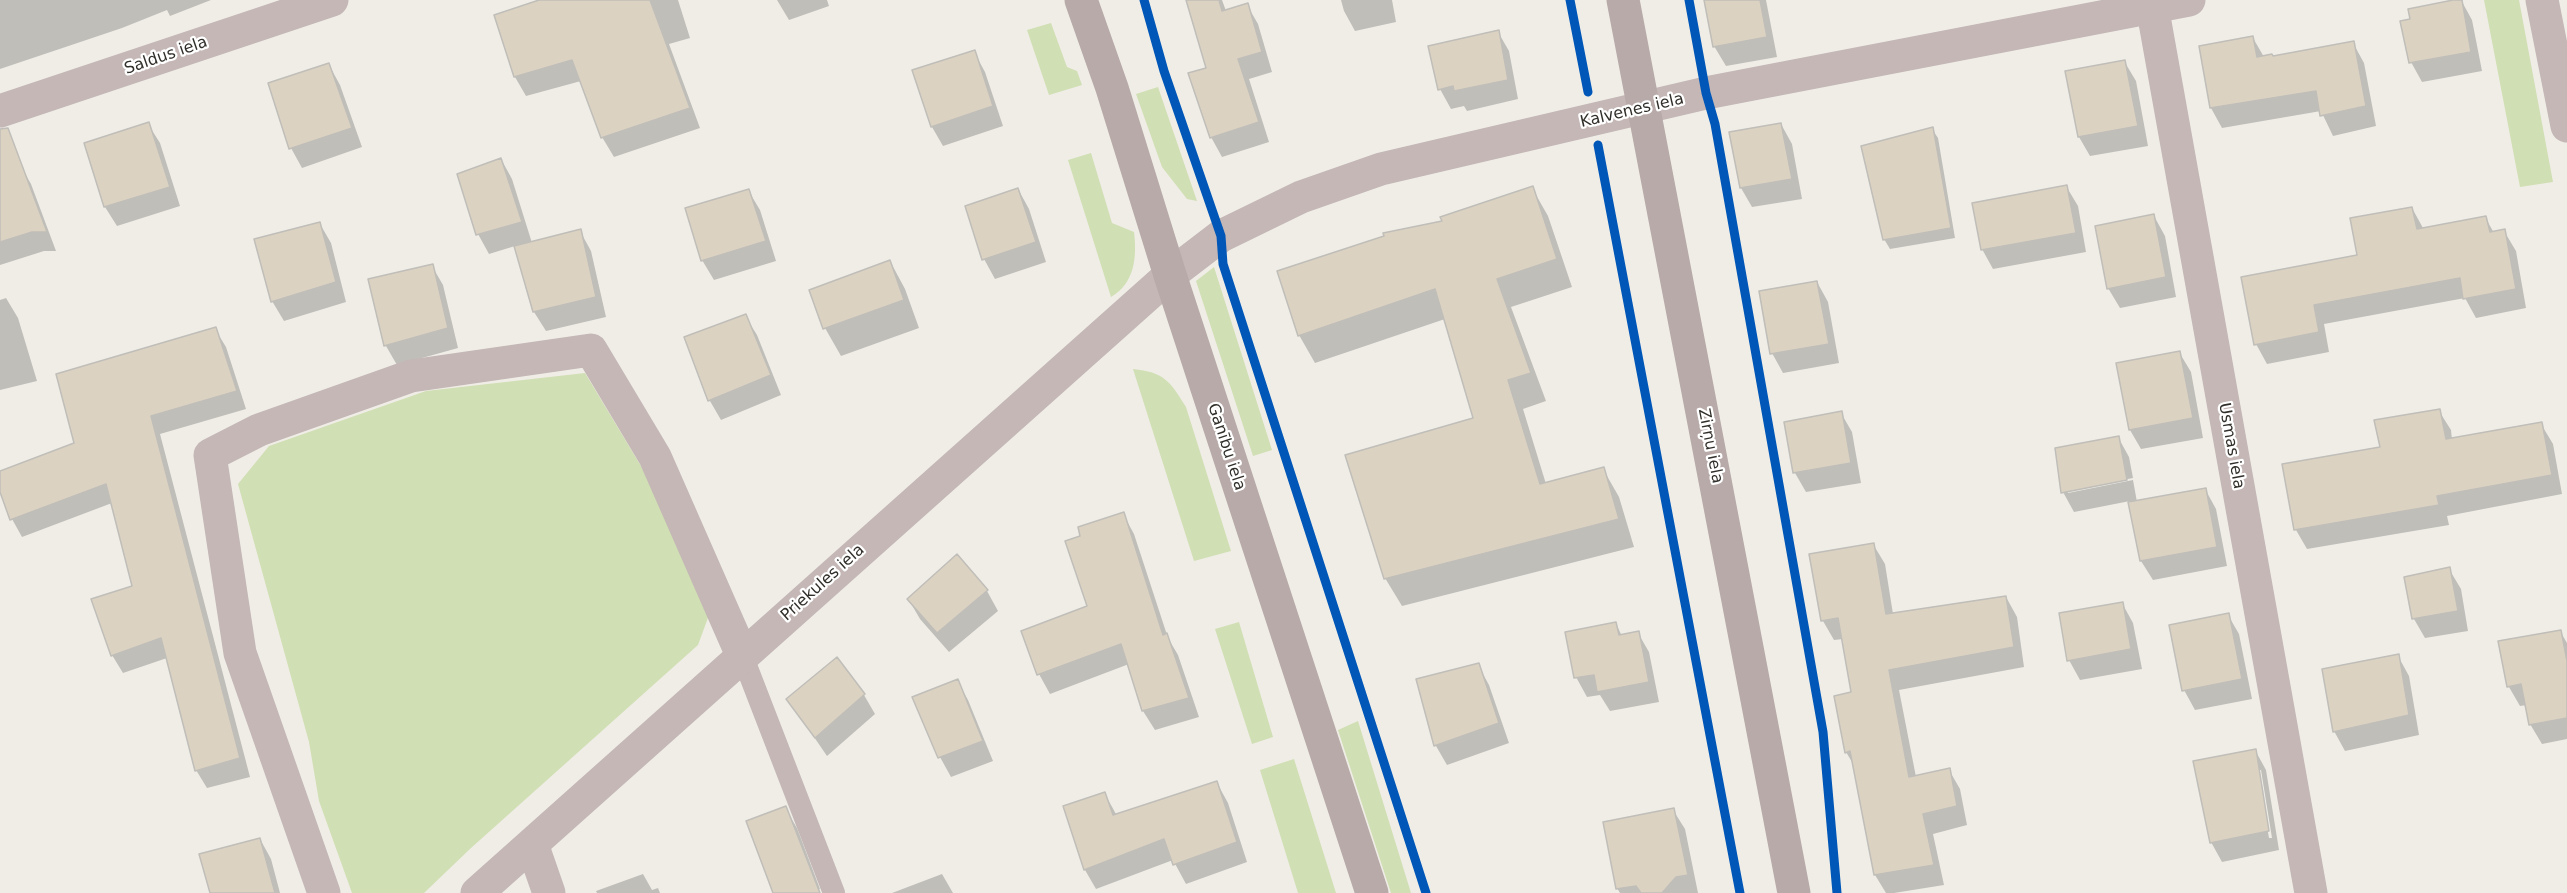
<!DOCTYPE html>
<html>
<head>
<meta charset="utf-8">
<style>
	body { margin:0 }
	canvas { display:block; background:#efede6 }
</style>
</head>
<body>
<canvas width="2567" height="893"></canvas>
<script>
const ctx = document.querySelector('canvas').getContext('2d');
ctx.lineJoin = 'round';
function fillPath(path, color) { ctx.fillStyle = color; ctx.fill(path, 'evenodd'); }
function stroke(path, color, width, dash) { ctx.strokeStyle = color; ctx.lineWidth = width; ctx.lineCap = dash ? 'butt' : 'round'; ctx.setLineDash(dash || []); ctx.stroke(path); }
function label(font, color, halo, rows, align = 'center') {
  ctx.font = font + ' "DejaVu Sans",sans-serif'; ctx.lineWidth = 4.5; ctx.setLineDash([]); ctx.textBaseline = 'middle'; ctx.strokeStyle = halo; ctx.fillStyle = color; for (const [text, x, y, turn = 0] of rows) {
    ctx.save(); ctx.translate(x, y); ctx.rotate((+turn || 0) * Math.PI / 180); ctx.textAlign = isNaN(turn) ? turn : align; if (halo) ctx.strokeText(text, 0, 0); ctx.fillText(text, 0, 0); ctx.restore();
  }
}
fillPath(new Path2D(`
	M2484 0H2519L2553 182 2520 187Z
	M1051 23 1067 67 1077 71 1082 85 1049 95 1027 30Z
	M1158 87 1197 201 1187 199 1162 167 1136 94Z
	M1091 153 1112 223 1134 232C1137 257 1135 283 1111 297L1068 160Z
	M1214 267 1272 450 1253 456 1196 281Z
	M1133 369C1164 372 1170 381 1186 407L1231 551 1194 561Z
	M585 373 647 476 709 615 698 645 471 848 424 893H352L319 801 309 742 238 484 269 446 426 391Z
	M1239 622 1273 737 1252 744 1215 629Z
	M1358 721 1411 893H1391L1338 730Z
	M1294 759 1336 893H1298L1260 770Z`), '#d1dfb4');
fillPath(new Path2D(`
	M0 0H211L170 16 167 10 122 28 0 69Z
	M545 0H678L690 38 669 44 700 128 614 157 602 137 581 81 526 96 515 77 496 16Z
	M777 0H827L829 6 789 20Z
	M1187 0H1222L1226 11 1247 5 1258 24 1272 72 1249 79 1269 142 1222 157 1211 137 1208 69Z
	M1341 0H1392L1396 22 1355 31 1344 11Z
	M1706 0H1766L1777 57 1726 66 1714 46Z
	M2461 0 2472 20 2482 71 2422 82 2411 62Z
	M1498 32 1509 51 1518 99 1467 111 1464 106 1451 109 1440 89Z
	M2253 38 2264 57 2273 58 2353 43 2364 63 2376 126 2333 136 2321 111 2222 128 2211 108 2201 47Z
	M974 52 985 72 1003 126 943 146 932 127Z
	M2124 61 2136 81 2148 146 2090 156 2079 137Z
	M329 65 340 85 362 147 302 168 291 148Z
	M148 124 160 143 180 206 117 226 105 207 85 144Z
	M1781 124 1792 144 1802 199 1752 207 1741 188Z
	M1932 129 1938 138 1955 238 1890 249 1884 239Z
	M501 159 512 179 532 243 580 231 591 251 606 317 546 331 534 312 515 246 489 254 478 234Z
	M20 165 31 184 56 251H44L0 265V172Z
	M2066 186 2078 206 2086 252 1993 269 1982 249Z
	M1532 188 1548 216 1572 287 1511 307 1546 401 1523 409 1546 484 1603 469 1619 497 1634 547 1402 606 1385 578 1475 419 1445 319 1315 363 1299 335 1444 223Z
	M1018 189 1029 209 1046 262 995 279 984 259Z
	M748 190 760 210 776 261 714 280 702 260Z
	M2412 208 2423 228 2485 217 2494 233 2504 231 2516 251 2526 308 2476 318 2465 298 2324 324 2329 352 2267 364 2256 344Z
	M2154 216 2165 236 2176 297 2120 308 2108 288Z
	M320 224 331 243 346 302 284 321 272 301Z
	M890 261 905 289 919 328 841 356 825 328Z
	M432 266 443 285 458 348 397 365 386 346 370 280Z
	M1817 282 1828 302 1839 363 1783 373 1772 353Z
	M6 298 18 318 37 381 0 390V300Z
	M745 316 757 335 781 395 721 420 710 401 686 338Z
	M215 329 226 347 246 409 160 434 250 777 207 788 196 770 167 658 123 673 112 655 134 587 112 503 22 537 12 519 0 488V473L76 444Z
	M2179 352 2191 372 2203 438 2141 449 2130 430Z
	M2439 411 2451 430 2452 440 2541 424 2553 444 2562 494 2447 516 2449 525 2307 549 2296 530 2284 465 2382 448Z
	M1841 413 1852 432 1861 483 1806 492 1795 473Z
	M2118 437 2129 457 2133 478 2068 490V493L2133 480 2137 502 2205 489 2216 509 2227 566 2153 580 2141 561 2130 501 2074 512 2063 492Z
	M1123 514 1134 534 1168 638 1178 655 1199 717 1155 730 1143 711 1129 664 1050 694 1039 674 1089 607 1082 537Z
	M1873 544 1885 564 1893 614 2006 597 2017 617 2024 667 1899 690 1916 777 1949 770 1960 789 1967 825 1933 834 1944 885 1894 893H1886L1875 875 1855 767 1846 752 1853 694 1843 639 1834 640 1823 621Z
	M957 556 987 591 998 611 949 652 920 619 909 600Z
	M2449 569 2461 589 2468 631 2425 638 2414 619Z
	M2122 603 2133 623 2142 669 2080 680 2069 660Z
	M2228 615 2239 634 2252 699 2195 710 2184 690Z
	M1616 624 1622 636 1638 633 1649 652 1659 702 1610 711 1600 695 1587 697 1576 677Z
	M2560 631 2567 643V739L2542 744 2530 724 2527 705 2520 706 2509 687 2500 643Z
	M2398 656 2409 676 2419 735 2345 751 2334 731Z
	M1478 665 1489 685 1509 743 1447 765 1436 746 1418 680Z
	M957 681 968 700 993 761 951 777 940 757Z
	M864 695 875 714 827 756 788 699Z
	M2255 750 2266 770 2279 850 2222 862 2211 842ZM2257 770H2261L2272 838H2269Z
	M1217 783 1228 803 1247 862 1186 884 1173 860 1096 889 1085 870 1105 794 1117 816Z
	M785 808 797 828 820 889 807 893H777Z
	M1673 810 1685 829 1698 893H1620L1617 888Z
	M260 839 271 859 280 893H211Z
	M643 874 652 890 658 888 660 893H597L596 891Z
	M942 874 953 893H892Z`), '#0003');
const building = new Path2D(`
	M539 0H650L690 108 601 138 572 60 514 77 494 15Z
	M1186 0H1219L1222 11 1248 3 1262 52 1238 59 1259 122 1210 138 1188 73 1206 68Z
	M1704 0H1760L1767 37 1713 47Z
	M2453 0H2462L2471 52 2409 63 2400 21 2410 19 2408 9Z
	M1499 30 1508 80 1454 91 1453 86 1438 90 1428 46Z
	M2253 36 2257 57 2272 54 2273 56 2354 41 2366 106 2320 116 2316 91 2210 108 2199 46Z
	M975 50 993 106 931 127 912 70Z
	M2125 60 2138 126 2078 137 2065 71Z
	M329 63 352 128 289 149 268 83Z
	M149 122 170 187 104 207 84 143Z
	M1781 123 1792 179 1740 188 1729 132Z
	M1933 127 1951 228 1883 240 1861 146Z
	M8 128 47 232H32L0 242V129Z
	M501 158 522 222 476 235 457 174Z
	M2067 185 2076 233 1981 250 1972 203Z
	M1533 186 1557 259 1497 279 1531 373 1508 380 1540 484 1604 467 1619 519 1384 579 1345 455 1473 418 1435 289 1298 336 1277 271 1384 236 1383 233 1442 221 1440 217Z
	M1018 188 1036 242 982 260 965 206Z
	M749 189 766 241 701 261 685 208Z
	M2412 207 2417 229 2486 216 2490 232 2505 229 2516 289 2463 299 2460 278 2314 305 2319 332 2254 345 2241 277 2357 255 2350 218Z
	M2154 214 2166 277 2107 289 2095 226Z
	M320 222 336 282 271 302 254 239Z
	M581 229 596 297 533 312 514 246Z
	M890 260 904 300 823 329 809 290Z
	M433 264 448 328 384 346 368 279Z
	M1817 281 1829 344 1770 354 1759 291Z
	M746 314 771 375 708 401 684 337Z
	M216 327 237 391 151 416 240 758 195 771 161 638 111 656 91 599 132 586 106 484 10 520 0 492V471L74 443 56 374Z
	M2180 351 2193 418 2129 430 2116 363Z
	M2440 409 2446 439 2542 422 2552 475 2437 496 2439 505 2294 530 2282 464 2380 447 2374 420Z
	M1842 411 1851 463 1793 473 1784 422Z
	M2119 436 2127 480 2061 493 2055 448Z
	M2206 488 2217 547 2140 561 2128 502Z
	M1124 512 1163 635 1167 633 1189 698 1142 711 1121 644 1037 675 1021 631 1087 606 1065 541 1080 536 1078 527Z
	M1874 543 1886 614 2006 596 2014 647 1889 670 1909 777 1950 768 1957 806 1923 814 1934 865 1874 875 1850 751 1845 753 1834 696 1851 692 1838 618 1821 621 1809 554Z
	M957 554 988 590 937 633 907 599Z
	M2450 567 2458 611 2412 619 2404 577Z
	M2123 602 2131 649 2067 661 2059 613Z
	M2229 613 2242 679 2182 691 2169 625Z
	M1616 622 1619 635 1639 631 1649 682 1597 692 1594 675 1574 678 1565 632Z
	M2561 630 2567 661V718L2529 725 2521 684 2507 687 2498 641Z
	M2399 654 2409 715 2333 732 2322 669Z
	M837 657 865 694 815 738 786 699Z
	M1479 663 1499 723 1434 746 1416 679Z
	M958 679 983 741 938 758 912 697Z
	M2256 749 2269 831 2210 843 2193 761Z
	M1217 781 1237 842 1173 865 1164 839 1084 870 1063 806 1105 792 1113 815Z
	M786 806 820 893H773L746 821Z
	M1674 808 1688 875 1676 877 1662 893H1641L1636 886 1616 889 1603 822Z
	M260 838 275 893H210L199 854Z`);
fillPath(building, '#dcd2c2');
stroke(building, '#c0beb9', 1.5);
stroke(new Path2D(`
	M742 655 834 893`), '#c4b7b6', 22);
stroke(new Path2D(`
	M2151 0 2311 893
	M2542 0 2567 126
	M0 111 332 0
	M532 844 549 893
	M324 893 240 653 210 455 259 430 411 376 591 350 655 457 742 655
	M477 893 1170 275 1221 236 1301 197 1381 169 1706 93 2189 0`), '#c4b7b6', 33);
stroke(new Path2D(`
	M1081 0 1112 88 1170 275 1372 893
	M1623 0 1794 893`), '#b8aaa8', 33);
stroke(new Path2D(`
	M1144 0 1164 71 1221 236 1223 264 1426 893
	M1570 0 1588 92
	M1689 0 1706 93 1715 124 1823 732 1837 893
	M1598 145 1740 893`), '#0057b8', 9);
label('16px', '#312f2a', '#fff', [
	["Saldus iela",166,56,-19],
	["Kalvenes iela",1632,111,-13],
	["Zirņu iela",1710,446,79],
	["Usmas iela",2231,446,80],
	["Ganību iela",1226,447,72],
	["Priekules iela",823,583,-42]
]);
</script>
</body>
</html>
